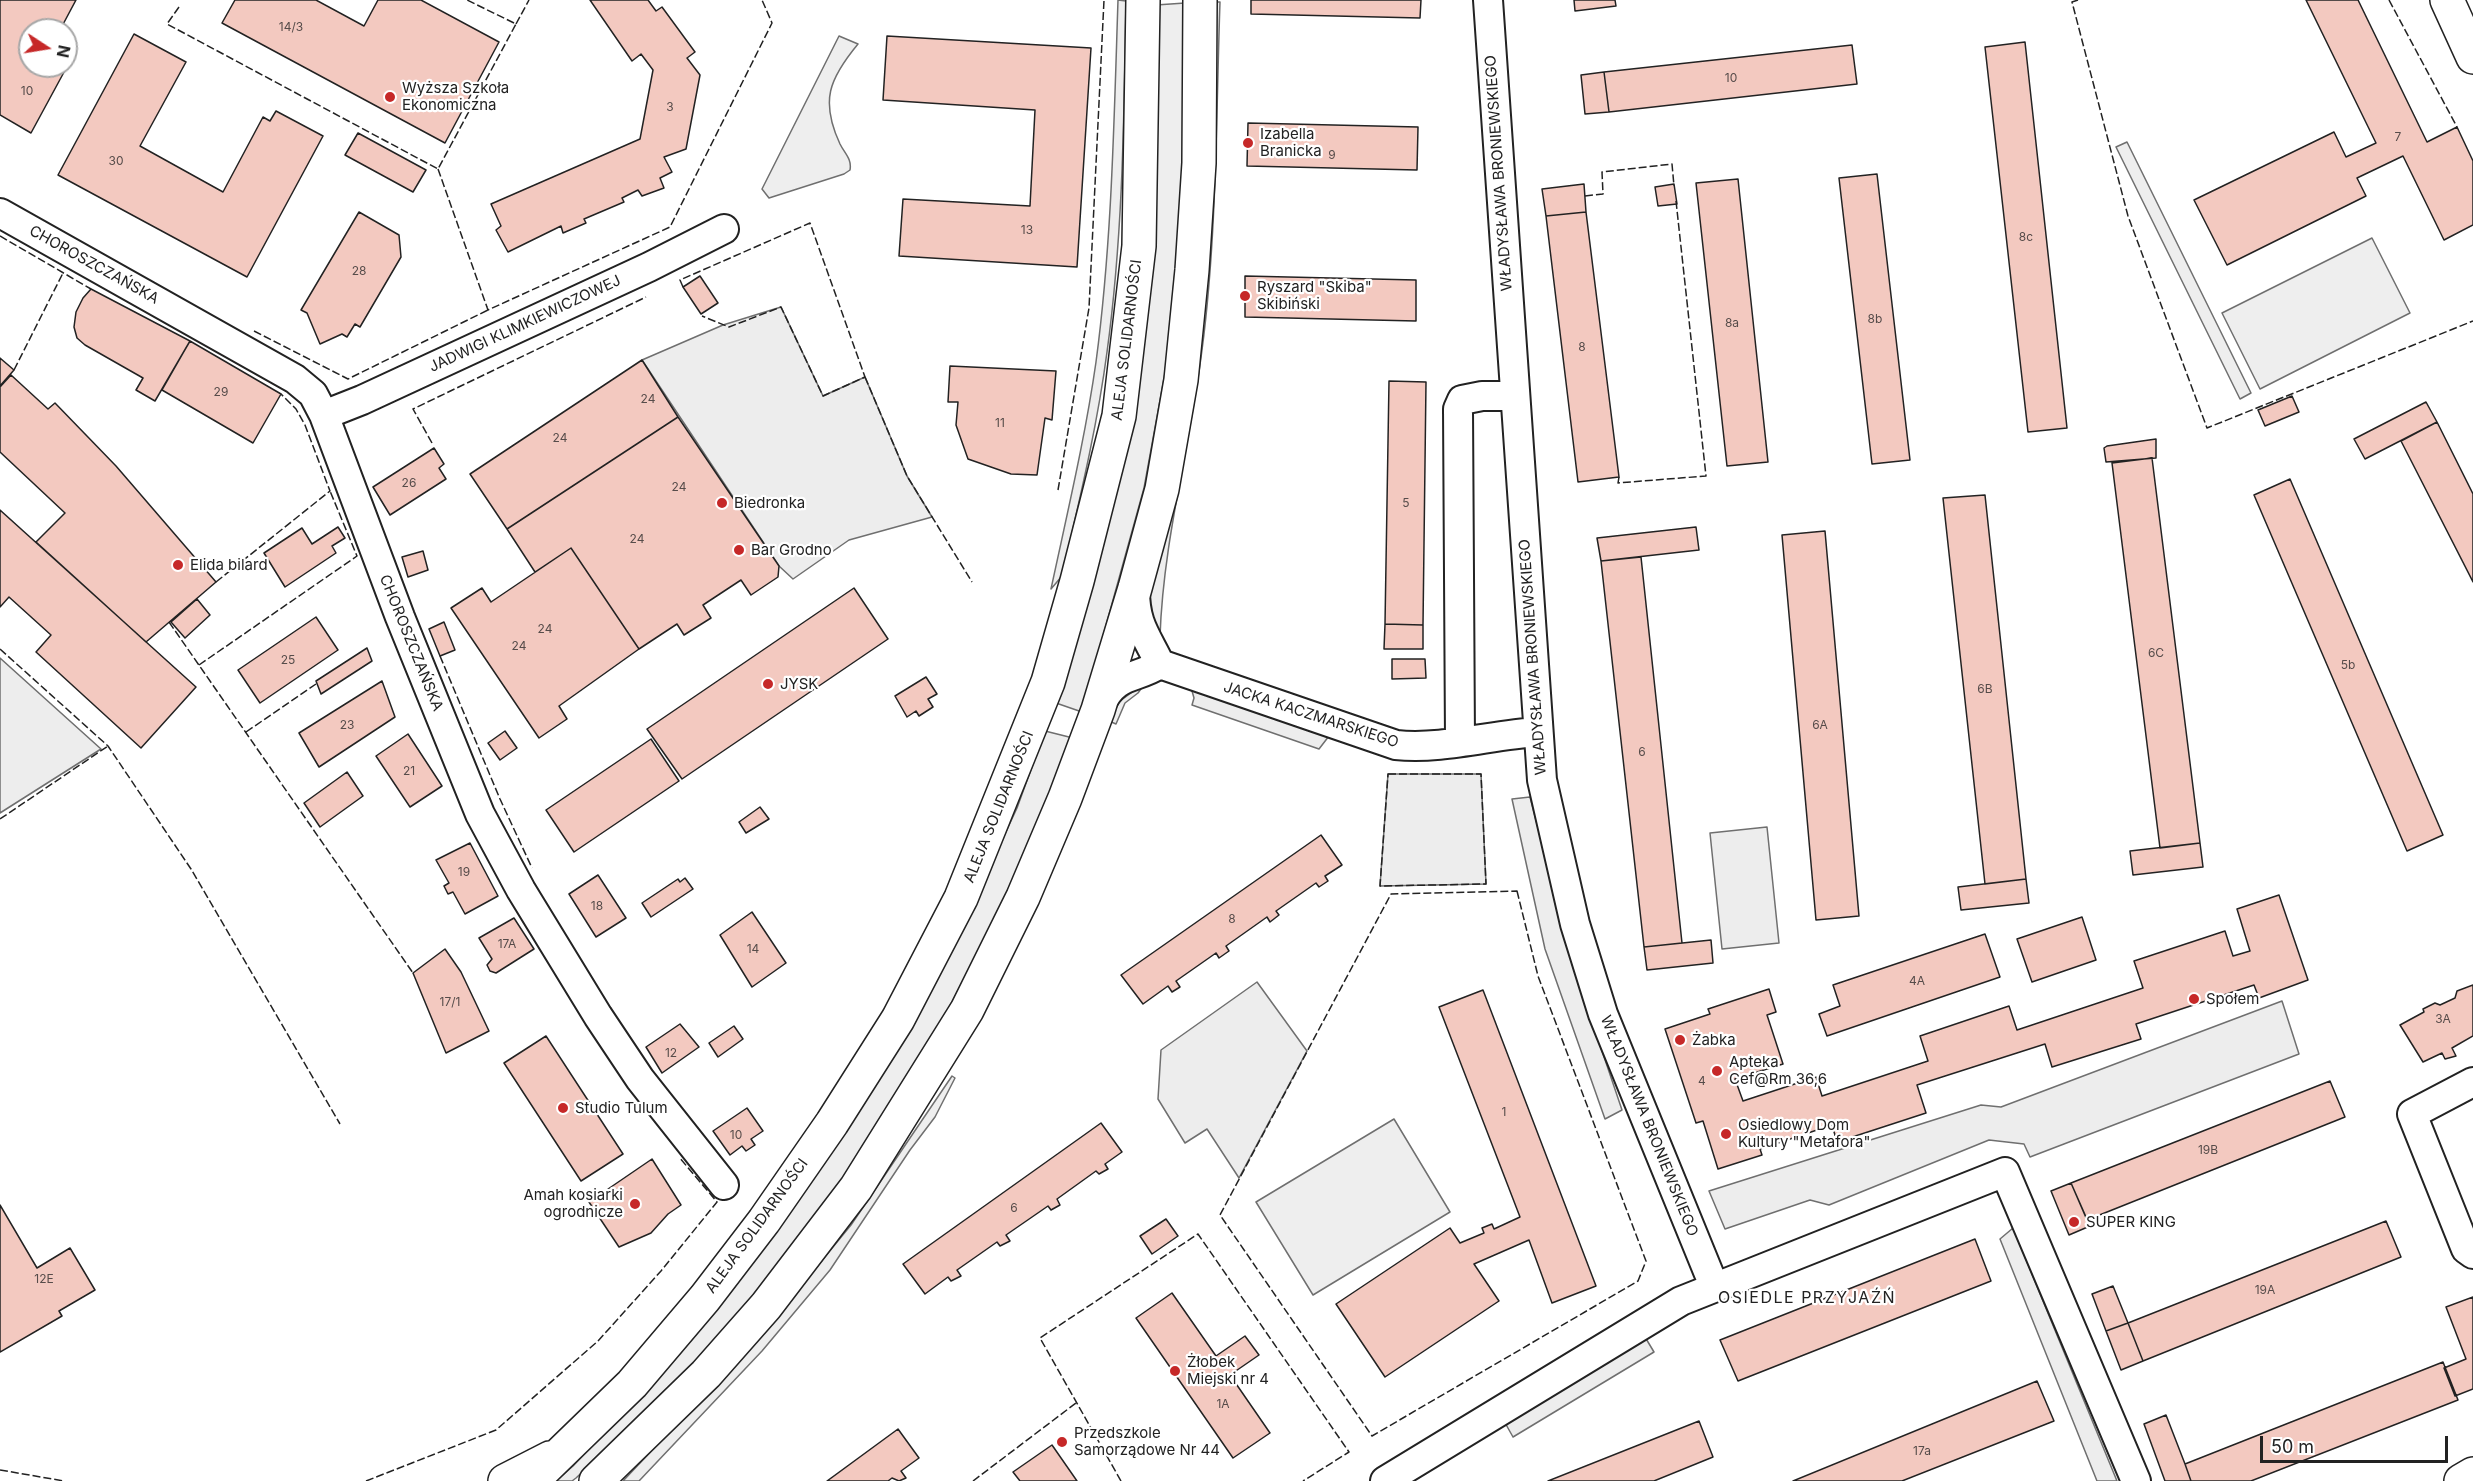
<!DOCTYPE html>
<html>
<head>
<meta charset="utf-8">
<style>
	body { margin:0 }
	#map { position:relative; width:2473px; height:1481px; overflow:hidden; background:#fff; font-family:Inter,sans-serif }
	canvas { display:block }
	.north { position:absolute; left:18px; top:18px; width:60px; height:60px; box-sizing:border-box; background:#fff; border:2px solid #a7a7a7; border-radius:50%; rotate:102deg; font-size:16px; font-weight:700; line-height:24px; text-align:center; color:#222 }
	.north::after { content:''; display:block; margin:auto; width:21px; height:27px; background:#c62828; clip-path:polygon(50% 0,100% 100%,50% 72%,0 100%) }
	.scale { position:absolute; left:2260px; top:1436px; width:188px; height:27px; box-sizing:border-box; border:3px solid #222; border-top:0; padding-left:8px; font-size:18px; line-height:21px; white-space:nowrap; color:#222; -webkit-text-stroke:4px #fff; paint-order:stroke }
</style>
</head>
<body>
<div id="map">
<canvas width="2473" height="1481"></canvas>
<div class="north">N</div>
<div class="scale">50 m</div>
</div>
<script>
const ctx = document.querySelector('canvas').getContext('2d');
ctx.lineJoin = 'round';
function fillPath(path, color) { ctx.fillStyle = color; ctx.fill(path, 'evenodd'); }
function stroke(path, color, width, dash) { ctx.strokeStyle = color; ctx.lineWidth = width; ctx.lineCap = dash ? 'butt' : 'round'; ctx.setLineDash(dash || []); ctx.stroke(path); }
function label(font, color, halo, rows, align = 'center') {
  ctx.font = font + ' Inter,sans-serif'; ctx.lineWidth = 4.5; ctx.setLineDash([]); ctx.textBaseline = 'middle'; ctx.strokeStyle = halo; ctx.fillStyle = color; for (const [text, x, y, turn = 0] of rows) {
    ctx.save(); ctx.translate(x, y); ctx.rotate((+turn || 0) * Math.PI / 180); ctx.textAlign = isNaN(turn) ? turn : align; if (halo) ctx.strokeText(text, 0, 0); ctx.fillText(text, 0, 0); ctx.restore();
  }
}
const green = new Path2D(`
	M1118 0 1126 1C1124 118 1123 236 1107 352 1097 428 1079 502 1062 576L1051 589C1067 514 1085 439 1096 362 1112 242 1114 121 1118 0Z
	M1215 2H1220C1216 116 1217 236 1202 350 1190 446 1163 541 1160 637L1151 625 1148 592Z
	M1185 3 1182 201 1165 373 1144 488 1082 712 1056 703 1109 517 1156 5Z
	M839 36 858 44C829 79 820 101 840 144 845 154 852 159 850 170L844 174 769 198 762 189Z
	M2127 142 2251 393 2240 399 2116 147Z
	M2372 238 2410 313 2260 389 2222 313Z
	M1146 682 1138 693 1125 703 1116 724 1109 721 1120 701Z
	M1045 731 1073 738 1007 896 940 1025 864 1150 788 1258 682 1378 576 1478 572 1481H556L573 1466 659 1375 972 905 1017 808Z
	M952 1076 955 1078 935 1117 910 1150 830 1270 762 1351 639 1481H623L760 1336 851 1225Z
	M1394 1119 1450 1212 1313 1295 1256 1202Z`);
fillPath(green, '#eee');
stroke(green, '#6f6f6f', 1.5);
const parking = new Path2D(`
	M781 307 823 396 865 377 907 476 932 517 849 540 793 579 779 566 642 360 723 325Z
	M0 658 101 749 0 813Z
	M1185 685 1329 736 1319 749 1192 705 1194 698 1192 691Z
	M1388 774H1481L1486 884 1380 886Z
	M1530 797 1575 971 1622 1110 1605 1119 1545 949 1512 799Z
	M1767 827 1779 943 1722 949 1710 833Z
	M1257 982 1307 1051 1239 1178 1207 1129 1185 1143 1158 1099 1161 1050Z
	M2282 1001 2299 1054 2030 1157 2024 1144 1989 1140 1829 1205 1810 1200 1725 1229 1709 1191 1981 1105 2001 1107Z
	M2013 1228 2117 1481H2097L2000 1239Z
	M1645 1337 1654 1352 1513 1437 1504 1421Z`);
fillPath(parking, '#ededed');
stroke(parking, '#6f6f6f', 1.5);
const building = new Path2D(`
	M0 0H76L60 30H30V66H66V44L76 50 31 133 0 115Z
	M235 0H316L364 26 378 0H421L499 42 445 143 222 23Z
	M590 0H648L656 11 662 7 695 52 687 58 700 75 686 149 664 157 672 172 660 178 664 188 642 196 638 190 622 198 624 202 584 219 586 223 563 233 561 226 508 252 496 230 501 226 491 204 640 139 653 70 641 54 632 61Z
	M1251 0H1421L1420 18 1251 14Z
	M1574 0H1615L1616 6 1575 11Z
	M2306 0H2358L2427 142 2457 127 2473 161V225L2444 240 2403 156 2357 178 2366 196 2227 265 2194 200 2334 132 2346 157 2376 143Z
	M134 34 186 62 140 146 223 192 263 117 270 121 276 111 323 136 247 277 58 175Z
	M887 36 1091 48 1077 267 899 256 903 199 1030 206 1035 110 883 100Z
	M2025 42 2067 428 2028 432 1985 47Z
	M1852 45 1857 84 1609 112 1604 72Z
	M1604 72 1609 112 1585 114 1581 75Z
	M1248 123 1418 127 1417 170 1247 166Z
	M358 133 426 170 413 192 345 155Z
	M1877 174 1910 460 1872 464 1839 178Z
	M1738 179 1768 462 1727 466 1696 183Z
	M1584 184 1586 212 1546 216 1542 189Z
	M1674 184 1677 204 1658 206 1655 187Z
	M359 212 399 235 401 257 360 327 355 324 347 337 342 334 320 344 307 313 301 310Z
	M1586 212 1619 477 1578 482 1546 216Z
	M700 276 718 303 701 314 683 287Z
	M1245 276 1416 280V321L1245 317Z
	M91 289 190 341 155 401 136 390 143 378 85 345 77 338 74 327 76 312 83 298Z
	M190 341 281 394 253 443 162 390Z
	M0 358 14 370 0 386Z
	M642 360 678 417 507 529 470 474Z
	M950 366 1056 371 1052 420 1045 418 1037 475 1011 474 968 459 956 425 958 402H948Z
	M11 375 48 409 55 403 116 466 216 582 146 642 36 542 65 513 0 452V387Z
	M1389 381 1426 382 1423 625 1385 624Z
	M2292 396 2299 412 2265 426 2258 410Z
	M2426 402 2437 422 2365 459 2354 439Z
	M678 417 779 566 778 577 751 595 741 580 703 605 711 618 684 635 677 624 639 649 571 548 535 572 507 529Z
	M2437 422 2473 494V582L2401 441Z
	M2156 439V458L2106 462 2104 448 2107 446Z
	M434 448 444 464 439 468 446 479 390 515 373 487Z
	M2152 458 2200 843 2160 848 2112 463Z
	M2290 479 2443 835 2407 851 2254 495Z
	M1985 495 2026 879 1985 884 1943 498Z
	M0 510 196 687 141 748 36 652 51 635 9 597 0 607Z
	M338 527 345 538 332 546 336 553 285 587 264 553 302 528 312 544Z
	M1696 527 1699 550 1601 561 1597 538Z
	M1825 531 1859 916 1816 920 1782 535Z
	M571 548 639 649 559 706 567 719 539 738 451 608 482 588 491 602Z
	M423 551 428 570 408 577 402 557Z
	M1641 557 1682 943 1644 947 1601 561Z
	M854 588 888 639 682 779 647 729Z
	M197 599 210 615 185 638 171 622Z
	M316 617 338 650 260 703 238 670Z
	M444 622 455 650 440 656 429 629Z
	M1385 624 1423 625V649H1384Z
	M367 648 372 661 321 694 316 681Z
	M1392 659H1425L1426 678 1392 679Z
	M926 677 937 694 928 699 933 707 919 716 916 711 907 717 895 696Z
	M382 681 395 717 319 767 299 733Z
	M505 731 517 748 500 760 488 743Z
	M408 734 442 786 410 807 376 756Z
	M651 739 679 781 574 852 546 810Z
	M347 772 363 796 320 827 304 803Z
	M760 807 769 819 746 833 739 822Z
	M1321 835 1342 865 1325 876 1328 881 1319 887 1316 883 1276 911 1279 915 1270 922 1267 917 1226 946 1229 951 1219 958 1216 953 1176 981 1180 987 1172 992 1168 986 1143 1004 1121 975Z
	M470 843 498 896 465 914 453 892 448 894 444 886 449 883 436 860Z
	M2200 843 2203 867 2133 875 2130 851Z
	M598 875 626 918 596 937 569 894Z
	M685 878 693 889 651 917 642 903 678 879 680 882Z
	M2026 879 2029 903 1961 910 1958 887Z
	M2279 895 2308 980 2259 998 2254 985 2136 1024 2141 1039 2052 1067 2045 1044 1917 1085 1926 1113 1837 1142 1832 1125 1760 1149 1762 1155 1718 1169 1703 1121 1696 1123 1665 1029 1710 1014 1708 1009 1769 989 1776 1012 1767 1015 1783 1064 1735 1079 1743 1101 1816 1077 1822 1096 1928 1061 1920 1036 2009 1006 2017 1030 2143 988 2134 961 2225 931 2233 956 2250 951 2237 909Z
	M752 912 786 963 752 987 720 935Z
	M2082 917 2096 960 2032 982 2017 939Z
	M514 918 534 949 496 973 490 971 487 965 492 959 479 938Z
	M1985 934 2000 977 1827 1036 1819 1014 1840 1006 1833 985Z
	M1711 940 1713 963 1647 970 1644 947Z
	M445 949 461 972 489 1031 446 1053 413 973Z
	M2473 985V1036L2452 1048 2456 1056 2445 1059 2442 1053 2423 1062 2400 1025 2424 1012 2423 1009 2435 1003 2440 1005 2455 998 2457 991Z
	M1483 990 1596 1286 1552 1303 1529 1240 1474 1264 1499 1301 1385 1377 1336 1304 1450 1228 1460 1243 1484 1233 1482 1228 1492 1224 1494 1229 1520 1217 1439 1007Z
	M680 1024 699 1047 662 1073 646 1047Z
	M734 1026 743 1039 718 1057 709 1043Z
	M546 1036 623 1154 581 1181 504 1063Z
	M2330 1081 2345 1117 2087 1220 2071 1183Z
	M747 1108 763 1131 751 1139 755 1145 746 1151 742 1146 730 1155 713 1131Z
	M1101 1123 1122 1152 1105 1164 1108 1169 1099 1174 1096 1171 1057 1199 1060 1205 1051 1210 1048 1206 1006 1235 1010 1241 1000 1246 997 1242 957 1270 961 1276 951 1281 948 1277 925 1294 903 1264Z
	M652 1159 681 1205 668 1214 651 1233 619 1247 589 1202Z
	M2071 1183 2090 1226 2069 1235 2051 1191Z
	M0 1205 37 1268 70 1248 95 1290 59 1311 62 1316 0 1352Z
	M1166 1219 1178 1236 1152 1254 1140 1236Z
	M2386 1221 2401 1257 2143 1361 2128 1323Z
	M1975 1239 1991 1281 1738 1381 1720 1340Z
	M2113 1286 2128 1323 2106 1331 2092 1294Z
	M1172 1293 1216 1356 1245 1336 1259 1355 1230 1375 1270 1433 1233 1458 1136 1318Z
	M2473 1297V1389L2455 1396 2444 1368 2466 1359 2446 1307Z
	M2128 1323 2143 1361 2121 1370 2106 1331Z
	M2443 1362 2458 1400 2251 1481H2191L2185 1464Z
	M2037 1381 2054 1421 1902 1481H1793Z
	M2166 1415 2185 1464 2191 1481H2165L2144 1424Z
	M1699 1421 1713 1457 1654 1481H1548Z
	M898 1429 919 1458 901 1471 906 1478 899 1481 892 1478 888 1481H827Z
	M1052 1445 1077 1481H1020L1013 1472Z`);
fillPath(building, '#f3c9c0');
stroke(building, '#222', 1.5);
const minor = new Path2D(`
	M1488 0 1542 780 1575 924 1603 1014 1714 1286
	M0 213 295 379 313 394 324 415 400 617 480 814 521 890 598 1016 640 1079 724 1185
	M324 415 362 400 649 267 724 229
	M1135 590C1135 624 1146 635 1160 664L1396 745C1441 750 1491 735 1537 732
	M1100 705C1118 671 1133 681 1160 664
	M1460 741 1458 409 1462 400 1482 396H1514
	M2473 1082 2412 1114 2466 1249 2473 1254
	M1385 1481 1681 1301 2005 1172 2136 1481`);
const major = new Path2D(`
	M2447 0 2473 57
	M505 1481 550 1458
	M532 1481 632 1384 705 1298 764 1221 832 1123 898 1019 961 898 1048 682 1077 581 1119 416 1139 246 1143 0
	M596 1481 706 1374 766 1306 856 1188 967 1010 1023 897 1065 798 1098 710 1135 588 1162 489 1181 380 1192 270 1199 163 1200 0
	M2461 1481 2473 1474`);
stroke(minor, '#222', 32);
stroke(major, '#222', 36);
stroke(minor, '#fff', 28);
stroke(major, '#fff', 33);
stroke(new Path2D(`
	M2078 0 2072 2 2128 216 2207 428 2473 321
	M2389 0 2457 127
	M179 7 167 24 438 169 516 24 467 0
	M516 24 529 0
	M438 169 488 310 670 227 772 23 762 0
	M1585 196 1603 194 1602 172 1672 164 1674 186
	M0 236 91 289
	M683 287 680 280 810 223 865 377 823 396 781 307 729 327 702 316
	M254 331 348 379 488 310 487 307
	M14 370 63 273
	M865 377 907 476 972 582
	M432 443 413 409 646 297
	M1619 477 1618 483 1706 476 1676 201
	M1058 490 1089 308 1104 0
	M216 582 330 491 305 425 296 409 281 394
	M169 622 413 973
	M0 649 108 746 191 869 340 1124
	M440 656 500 799 532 868
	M199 665 357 556 330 491
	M246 732 316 684
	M1388 774H1481L1486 884 1380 886Z
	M0 819 108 746
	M1517 891 1538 976 1646 1261 1638 1281 1372 1436 1220 1215 1391 894Z
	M0 1470 64 1481
	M366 1481 496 1430 598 1341 661 1271 717 1202 679 1157
	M973 1481 1076 1403 1078 1405
	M1121 1481 1040 1338 1198 1234 1349 1452 1303 1481`), '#222', 1.5, [8, 3]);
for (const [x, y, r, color] of [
	[390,97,6,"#c62828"],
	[1248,143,6,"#c62828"],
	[1245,296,6,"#c62828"],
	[722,503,6,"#c62828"],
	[739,550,6,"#c62828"],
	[178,565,6,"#c62828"],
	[768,684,6,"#c62828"],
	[2194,999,6,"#c62828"],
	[1680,1040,6,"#c62828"],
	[1717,1071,6,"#c62828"],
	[563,1108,6,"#c62828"],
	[1726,1134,6,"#c62828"],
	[635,1204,6,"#c62828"],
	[2074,1222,6,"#c62828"],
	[1175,1371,6,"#c62828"],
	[1062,1442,6,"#c62828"]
]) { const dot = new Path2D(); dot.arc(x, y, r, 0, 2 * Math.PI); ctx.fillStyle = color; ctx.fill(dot); stroke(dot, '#fff', 2); }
label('12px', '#564c4a', null, [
	["14/3",291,27],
	["10",1731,78],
	["10",27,91],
	["3",670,107],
	["7",2398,137],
	["9",1332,155],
	["30",116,161],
	["13",1027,230],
	["8c",2026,237],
	["28",359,271],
	["8b",1875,319],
	["8a",1732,323],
	["8",1582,347],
	["29",221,392],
	["24",648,399],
	["11",1000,423],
	["24",560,438],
	["26",409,483],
	["24",679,487],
	["5",1406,503],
	["24",637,539],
	["24",545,629],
	["24",519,646],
	["6C",2156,653],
	["25",288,660],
	["5b",2348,665],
	["6B",1985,689],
	["23",347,725],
	["6A",1820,725],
	["6",1642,752],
	["21",409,771],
	["19",464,872],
	["18",597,906],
	["8",1232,919],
	["17A",507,944],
	["14",753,949],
	["4A",1917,981],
	["17/1",450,1002],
	["3A",2443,1019],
	["12",671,1053],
	["4",1702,1081],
	["1",1504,1112],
	["10",736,1135],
	["19B",2208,1150],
	["6",1014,1208],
	["12E",44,1279],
	["19A",2265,1290],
	["1A",1223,1404],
	["17a",1922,1451]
]);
label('15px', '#222', '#fff', [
	["Wyższa Szkoła",402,88],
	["Ekonomiczna",402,105],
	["Izabella",1260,134],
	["Branicka",1260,151],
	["Ryszard \"Skiba\"",1257,287],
	["Skibiński",1257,304],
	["Biedronka",734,503],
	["Bar Grodno",751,550],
	["Elida bilard",190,565],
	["JYSK",780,684],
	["Społem",2206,999],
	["Żabka",1692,1040],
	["Apteka",1729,1062],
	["Cef@Rm 36,6",1729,1079],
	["Studio Tulum",575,1108],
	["Osiedlowy Dom",1738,1125],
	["Kultury \"Metafora\"",1738,1142],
	["Amah kosiarki",623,1195,"right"],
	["ogrodnicze",623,1212,"right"],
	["SUPER KING",2086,1222],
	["Żłobek",1187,1362],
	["Miejski nr 4",1187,1379],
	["Przedszkole",1074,1433],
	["Samorządowe Nr 44",1074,1450]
], 'left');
label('15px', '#222', '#fff', [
	["WŁADYSŁAWA BRONIEWSKIEGO",1499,173,-94],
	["CHOROSZCZAŃSKA",94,265,29],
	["JADWIGI KLIMKIEWICZOWEJ",525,324,-25],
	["ALEJA SOLIDARNOŚCI",1127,340,-83],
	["CHOROSZCZAŃSKA",411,643,68],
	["WŁADYSŁAWA BRONIEWSKIEGO",1533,657,-94],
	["JACKA KACZMARSKIEGO",1311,715,18],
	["ALEJA SOLIDARNOŚCI",999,807,-68],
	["WŁADYSŁAWA BRONIEWSKIEGO",1649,1126,68],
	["ALEJA SOLIDARNOŚCI",757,1226,-54]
]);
ctx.letterSpacing = '1.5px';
label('16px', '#222', '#fff', [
	["OSIEDLE PRZYJAŹŃ",1807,1298]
]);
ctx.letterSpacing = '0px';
</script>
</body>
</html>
